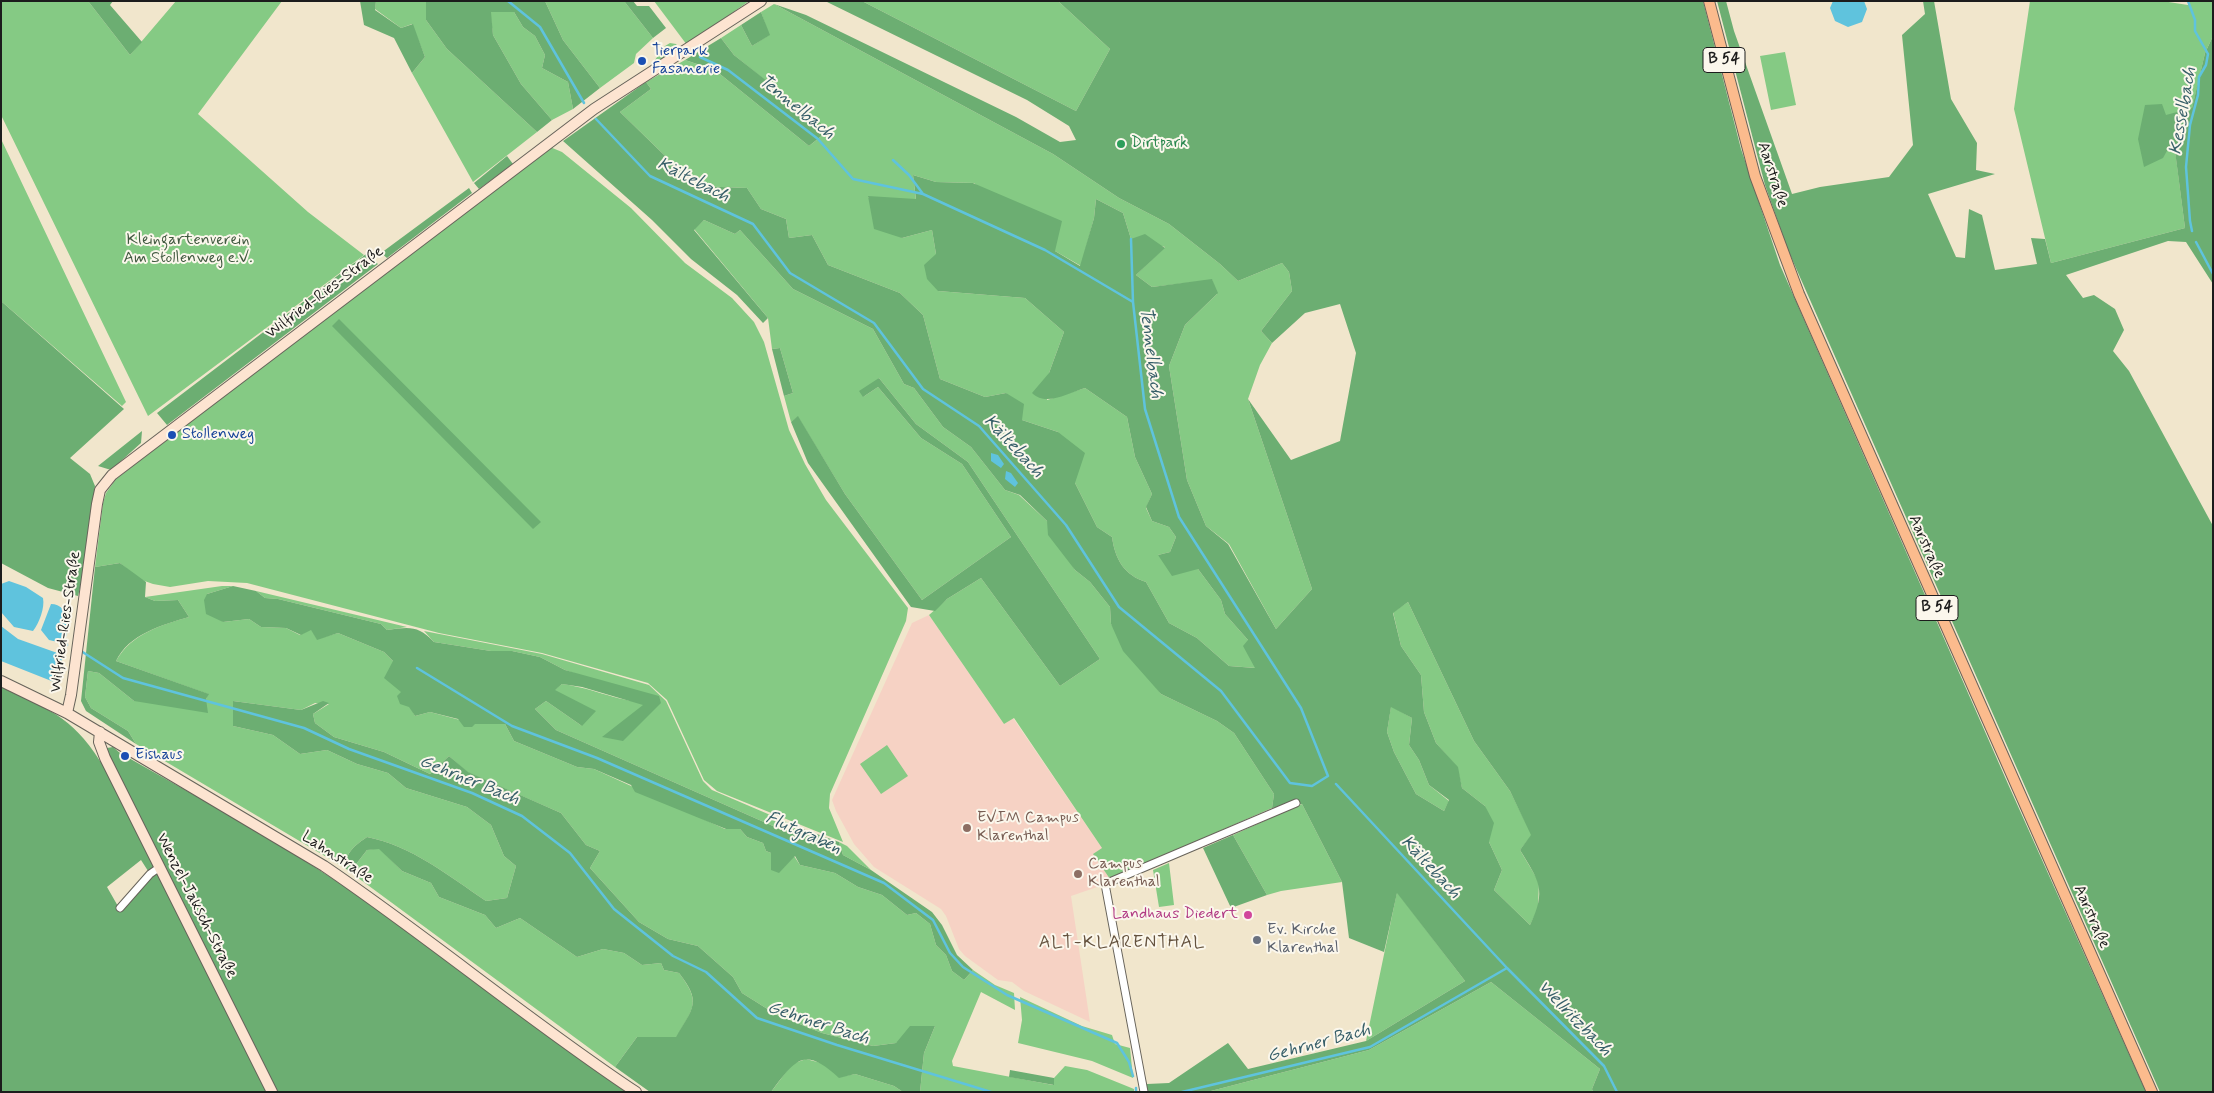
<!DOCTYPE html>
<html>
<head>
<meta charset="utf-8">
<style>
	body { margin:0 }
	#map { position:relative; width:2214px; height:1093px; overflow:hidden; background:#f1e6cc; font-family:Mynerve,sans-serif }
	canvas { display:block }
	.frame { position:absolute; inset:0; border:2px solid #1c1c1c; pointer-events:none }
</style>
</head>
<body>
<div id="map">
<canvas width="2214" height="1093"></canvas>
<div class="frame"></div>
</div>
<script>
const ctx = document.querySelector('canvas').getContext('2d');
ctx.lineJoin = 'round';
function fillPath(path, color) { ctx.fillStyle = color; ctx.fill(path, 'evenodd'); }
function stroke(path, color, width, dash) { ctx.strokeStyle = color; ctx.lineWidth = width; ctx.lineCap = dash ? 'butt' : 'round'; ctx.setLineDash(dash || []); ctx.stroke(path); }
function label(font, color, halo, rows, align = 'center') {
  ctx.font = font + ' Mynerve,sans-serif'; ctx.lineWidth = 4; ctx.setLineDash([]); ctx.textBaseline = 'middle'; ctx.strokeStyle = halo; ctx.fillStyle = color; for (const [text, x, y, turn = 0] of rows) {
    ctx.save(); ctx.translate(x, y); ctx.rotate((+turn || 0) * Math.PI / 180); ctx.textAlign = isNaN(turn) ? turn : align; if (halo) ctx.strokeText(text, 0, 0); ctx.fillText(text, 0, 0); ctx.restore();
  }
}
fillPath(new Path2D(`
	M929 615 1004 724 1013 718 1102 848 1110 879 1103 885 1071 896 1090 1022 1024 991 1012 982 998 980 965 956 959 949 946 916 941 909 874 867 854 844 836 811 832 800 912 623Z`), '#f6d2c4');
fillPath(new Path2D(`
	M1 1H88L130 55 176 1H282L198 114 308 212 364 255 148 416 1 115Z
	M376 1H426V20L447 49 537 132 473 182 412 73 425 57 412 24 401 28 375 9Z
	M545 1H624L653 38 636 54 634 63 600 88 563 40Z
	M654 1H749L687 45Z
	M862 1H1058L1110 49 1076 111Z
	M2030 1H2162L2188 5 2190 1H2213V36L2205 53 2192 109 2166 116 2168 148 2175 150 2185 228 2051 263 2014 109Z
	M774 4 1053 154 1119 198 1169 224 1220 264 1238 281 1282 263 1289 272 1292 291 1261 331 1272 343 1260 365 1248 399 1312 589 1276 629 1229 544 1206 526 1187 480 1169 366 1185 325 1217 294 1212 280 1152 287 1136 275 1165 247 1131 239 1123 213 1096 199 1094 218 1081 266 1055 251 974 183 936 182 913 175 916 200 868 197 902 238 932 230 936 254 938 291 1025 298 1064 332 1049 373 1047 400 1085 388 1127 417 1135 457 1152 494 1146 508 1152 521 1169 527 1176 537 1170 552 1158 555 1198 569 1221 600 1225 614 1248 640 1256 668 1229 666 1197 638 1169 623 1146 582C1124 575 1115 559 1112 537L1097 527 1075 483 1058 432 1022 420 1006 393 985 397 940 379 923 315 900 293 828 265 812 235 789 238 786 219 761 209 747 188 696 186 620 112 651 89 646 82 685 60 715 70 809 146 828 131 734 55 721 38 741 25 752 46 769 35 761 12Z
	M490 12H514L523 27 535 36 545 55 542 68 568 82 573 109 552 120 521 84 493 35Z
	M670 43 676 44 680 50 647 71 665 46Z
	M1785 52 1796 105 1771 110 1760 56Z
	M1 139 126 402 122 406 1 301Z
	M550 147 562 152 631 208 685 263 732 298 754 322 764 342 789 430 805 464 826 500 908 608 906 621 830 794 829 808 843 842 717 791 704 780 667 700 648 683 542 653 439 633 247 583 208 581 170 587 153 584 139 579 120 563 95 567 103 503 106 493 116 479Z
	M704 220 735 234 740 230 793 289 873 329 904 384 914 388 943 427 971 447 1005 490 1019 495 1047 521 1075 570 1090 582 1110 607 1111 624 1161 694 1217 721 1234 733 1274 794 1272 808 1110 879 1093 854 1102 848 1014 718 1004 724 929 615 947 599 981 578 1060 686 1100 659 968 462 916 424 879 378 863 397 878 387 921 438 962 464 1011 537 922 600 845 494 798 417 791 422 784 396 793 393 780 348 772 349 768 318 694 229Z
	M222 586H233L207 594 223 622 249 619 261 627 286 628 300 635 311 629 317 639 338 633 384 652 393 661 402 692 415 716 430 712 475 724H505L514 741 577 767 594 769 725 829H740L747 837 763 843 766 851 771 853 779 872 794 856 800 865 835 873 858 887 882 895 907 915 916 913 930 924 936 945 946 955 952 971 964 980 973 970 995 985 1014 993 1015 1010 981 992 952 1061 953 1066 1053 1085 1054 1078 1065 1066 1087 1070 1134 1089V1092H920L924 1053 935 1026 896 1043 873 1046 822 1033 777 1015 742 993 733 977 698 946 668 939 639 922 590 868 600 851 586 845 561 813 467 772 449 756 430 774 384 752 334 737 315 723 313 714 329 704 315 703 301 710 233 701V726L273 735 300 754 327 750 357 764 388 773 406 788 467 807 491 825 504 856 516 866 507 898 486 901C449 876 412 846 367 837 354 846 346 852 345 868L136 744 128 731 91 708 85 697 88 671 99 673 134 701 206 699 208 694 116 661C131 634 161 625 189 617L178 600 155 601 145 597Z
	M256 591 407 627 387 630 381 624 278 599 265 598Z
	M1408 602 1474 741 1510 791 1532 835 1520 850 1539 882 1538 909 1530 925 1494 890 1502 870 1489 842 1485 806 1462 788 1457 767 1436 743 1424 712 1421 675 1401 646 1393 612Z
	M424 631 542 654 649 685 666 701 703 781 712 790 803 829 791 834 556 730 535 709 546 701 582 726 554 690 562 684C595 688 627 706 661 703L565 670 540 657 512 651H491L434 642Z
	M1391 706 1412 718 1409 745 1419 760 1429 785 1449 801 1444 811 1416 794 1394 752 1387 732Z
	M887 745 908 776 881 794 860 764Z
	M1302 804 1342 882 1281 891 1267 895 1233 835Z
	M839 842 847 846 871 870 843 855Z
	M379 848 402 871 431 883 439 897 485 915 496 928 520 918 577 957 603 949 624 953 642 965 661 963 664 970 679 973C702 1003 693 1008 676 1038L637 1037 615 1067 350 872 367 850Z
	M1169 863 1174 905 1159 907 1153 870Z
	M1397 892 1465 981 1366 1041Z
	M1491 982 1600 1069 1592 1089 1593 1092H1207L1369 1050Z
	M1020 997 1082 1026 1112 1035 1115 1044 1130 1048 1133 1078 1092 1061 1018 1043 1022 1020Z
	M806 1059 825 1064 839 1077 855 1074 894 1086 903 1092H771L792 1064Z`), '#85ca84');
fillPath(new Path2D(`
	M88 1H113L110 5 142 42 130 55Z
	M360 1H376L375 10 401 28 413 24 425 57 412 73 394 38 364 25Z
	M426 1H545L563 40 600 88 573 109 568 82 542 68 545 55 535 36 523 27 514 12H491L493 35 521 84 552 120 537 132 447 49 426 20Z
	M624 1H633L637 6H649L666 28 653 38Z
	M825 1H862L1076 111 1110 49 1058 1H1703L1741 149 1780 265 2008 784 2146 1092H1593L1592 1089 1600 1069 1491 982 1369 1050 1207 1092H1147V1084L1169 1083 1228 1043 1248 1069 1366 1041 1465 981 1397 893 1384 952 1349 938 1342 882 1302 804 1272 808 1274 794 1234 733 1217 721 1161 694 1123 651 1111 624 1110 607 1090 582 1075 570 1048 535 1047 521 1020 495 1005 490 971 447 943 427 914 388 904 384 873 329 793 289 740 230 735 234 704 220 694 230 768 318 763 323 737 295 691 259 652 220 563 141 646 82 651 89 620 112 696 186 747 188 761 209 786 219 789 238 812 235 828 265 900 293 923 315 940 379 985 397 1006 393 1024 404 1022 420 1058 432 1085 453 1075 483 1097 527 1112 537C1115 559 1124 575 1146 582L1169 623 1197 638 1229 666 1255 668 1243 646 1248 640 1225 614 1221 600 1198 569 1172 576 1158 555 1170 552 1176 537 1169 527 1152 521 1146 507 1152 494 1135 457 1127 417 1085 388C1068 393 1046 407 1032 393L1049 373 1064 332 1025 298 938 291 927 279 924 265 936 254 932 230 902 238 874 229 868 196 916 199 913 175 936 182 973 183 1062 221 1055 251 1080 266 1094 218 1096 199 1123 213 1131 239 1145 234 1165 248 1136 275 1152 287 1212 279 1218 293 1185 325 1169 366 1187 480 1206 526 1228 544 1276 629 1312 589 1248 399 1291 460 1340 441 1356 353 1340 304 1305 313 1272 343 1261 331 1292 291 1289 272 1282 263 1238 281 1220 264 1169 224 1119 198 1053 154 774 4 806 15 1016 117 1060 142 1076 140 1069 126 1027 100ZM1408 602 1474 741 1510 791 1531 835 1520 850C1539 881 1547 890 1530 925L1494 890 1502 870 1489 842 1494 823 1485 806 1462 788 1458 767 1436 743 1424 712 1421 675 1401 646 1393 613ZM1391 707 1412 718 1409 745 1419 760 1429 785 1449 800 1444 811 1416 794 1394 752 1387 732Z
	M1717 1H1726L1734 31 1792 194 1820 187 1889 177 1913 145 1902 35 1925 14 1923 1H1934L1951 99 1977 143 1976 170 1995 174 1928 194 1956 257 1965 258 1969 209 1982 215 1995 270 2037 264 2031 238 2045 239 2051 263 2185 228 2175 151 2168 149 2163 158 2144 167 2138 139 2145 105 2162 104 2166 115 2192 108 2205 53 2213 36V284L2186 242 2168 241 2066 275 2083 298 2094 295 2115 309 2124 330 2113 351 2129 371 2213 526V1092H2160L1788 250 1765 185Z
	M761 12 770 35 752 46 741 25Z
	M721 38 734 55 829 130 809 146 715 70 685 60Z
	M507 156 513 164 479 189 474 183Z
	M469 188 472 193 387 258 381 253Z
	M366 254 378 264 167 425 157 413Z
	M1 301 124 409 70 458 90 474 95 486 83 576 78 596 48 588 1 563Z
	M339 319 541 522 533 529 332 326Z
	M780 348 793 393 784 396 772 349Z
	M879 378 916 424 968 462 1100 659 1060 686 981 578 947 599 935 611 911 607 808 463 791 422 798 416 845 494 922 600 1011 537 962 464 921 438 878 387 863 397 859 391Z
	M142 431 141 443 111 470 98 466Z
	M120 563 146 582 145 597 155 601 178 600 189 617C162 625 129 634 116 661L209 694 206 699 208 713 134 701 99 673 88 671 85 697 91 708 128 731 136 744 86 711 81 701 95 567Z
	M233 586 256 591 265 598 278 599 381 624 387 630C409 627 418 625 434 642L491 651H512L540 657 565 670 659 696 661 703 623 741 602 737 643 705 582 687 562 684 555 690 596 711 582 726 546 701 535 709 556 730 791 834 803 829 839 842 843 855 871 870 932 912 942 925 957 955 973 970 964 980 952 971 946 955 936 945 930 924 916 913 907 915 882 895 858 887 835 873 800 865 795 856 779 873 771 870V853L766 851 763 843 747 837 740 829H726L635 792 631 785 594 769 577 767 514 741 505 724H475L472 727H464L458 719 430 712 415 716 409 707 400 704 397 696 401 692 384 678 393 661 384 652 338 633 317 640 311 630 301 635 286 628 261 627 249 619 223 622 206 614 204 600 207 594Z
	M1 687C47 709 71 715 100 761L108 759 107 748 113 747 120 753C201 799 283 844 360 897 450 960 536 1029 626 1092H1ZM141 860 150 874 119 908 107 887Z
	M233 701 301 710 323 701 329 703 313 714 315 723 334 737 384 752 430 774 449 756 468 772 561 813 586 845 600 851 590 868 639 922 668 939 698 946 733 977 742 993 777 1015 822 1033 873 1046 896 1043 910 1026H935L924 1053 920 1092H903L894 1086 855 1074 839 1078C804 1045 795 1060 771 1092H650L615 1067 637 1037H676C693 1008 702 1002 679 973L664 970 661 963 642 965 624 953 603 949 577 957 520 918 496 928 485 915 439 897 431 883 402 871 379 849 367 850 350 872 345 868C346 852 354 846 367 837 412 846 449 876 486 901L507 898 516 866 504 856 491 825 467 807 406 788 388 773 357 764 327 750 300 754 273 735 233 726Z
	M1233 835 1267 895 1231 908 1203 848Z
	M1010 1070 1054 1078V1085L1009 1077Z`), '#6cae72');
fillPath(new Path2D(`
	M1833 1H1864L1867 9 1862 22 1848 27 1835 21 1830 8Z
	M991 453 998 455 1004 464 1001 468 991 461Z
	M1006 471 1011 473 1018 483 1015 487 1005 479Z
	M9 581 26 587 43 598C45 608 39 623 33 631L14 627 1 612V584Z
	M51 604C70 604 73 632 62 643L49 640 41 630Z
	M1 626 18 639 63 655 57 677 54 682 1 661Z`), '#5fc3dd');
stroke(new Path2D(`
	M508 1 540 27 584 103
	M2188 1 2195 20V31L2208 54 2206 65 2199 77 2198 95 2190 125 2186 167 2190 221 2192 231
	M596 119 650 176 753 224 790 273 874 323 923 389 979 426 1066 525 1119 607 1221 691 1290 783 1312 786 1328 776 1301 708 1179 517 1145 409 1133 302 1045 250 923 194 853 179 818 139 728 70 700 57
	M893 160 909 175 923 194
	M1131 239 1133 302
	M2196 242 2213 274
	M63 640 67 645
	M81 651 123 678 304 728 349 749 472 793 522 816 570 853 614 909 673 956 706 972 757 1018 837 1045 991 1092
	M417 668 512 726 597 758 884 883 933 920 950 953 963 967 1007 995 1117 1043 1129 1062 1133 1076
	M1336 784 1507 968 1604 1066 1617 1092
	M1136 1088V1092
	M1182 1092 1370 1047 1507 968`), '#5fc3dd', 2.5);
const street = new Path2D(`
	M120 908 150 874 160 867
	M1144 1092 1105 884 1296 803`);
const secondary = new Path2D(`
	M1 681 67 713 324 866C430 938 529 1021 636 1092
	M67 713 71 695 97 504 100 490 112 475 594 109 761 1
	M100 732 99 742 105 758 272 1092`);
const primary = new Path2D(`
	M1709 1 1755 176 1799 294 2152 1092`);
stroke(street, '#67635a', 9);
stroke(secondary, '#67635a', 12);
stroke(primary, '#67635a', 12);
stroke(street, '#fff', 7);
stroke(secondary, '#fde4d1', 10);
stroke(primary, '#fbbb8d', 10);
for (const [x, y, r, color] of [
	[642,61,5,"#1a4fb4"],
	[1121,144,5,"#2e9e5b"],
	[172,435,5,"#1a4fb4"],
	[125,756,5,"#1a4fb4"],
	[967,828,5,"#8d6e63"],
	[1078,874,5,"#8d6e63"],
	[1248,915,5,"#d1479c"],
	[1257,940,5,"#6b7280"]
]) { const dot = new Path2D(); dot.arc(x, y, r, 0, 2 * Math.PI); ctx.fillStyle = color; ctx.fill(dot); stroke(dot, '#fbf7ec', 2); }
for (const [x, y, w] of [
	[1724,60,42],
	[1937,608,42]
]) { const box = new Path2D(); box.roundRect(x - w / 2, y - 12.5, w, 25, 4); ctx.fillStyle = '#fbf7ec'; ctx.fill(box); stroke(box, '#1c1c1c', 1); }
label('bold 15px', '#1c1c1c', null, [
	["B 54",1724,60],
	["B 54",1937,608]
]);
label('16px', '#164399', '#fbf7ec', [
	["Tierpark",652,52],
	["Fasanerie",652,70],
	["Stollenweg",182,435],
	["Eishaus",135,756]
], 'left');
label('16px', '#27864d', '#fbf7ec', [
	["Dirtpark",1131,144]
], 'left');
label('16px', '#1c1c1c', '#fbf7ec', [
	["Aarstraße",1772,175,72],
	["Wilfried-Ries-Straße",325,293,-37],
	["Aarstraße",1926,547,66],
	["Wilfried-Ries-Straße",66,622,-82],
	["Lahnstraße",337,858,33],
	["Wenzel-Jaksch-Straße",196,906,63],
	["Aarstraße",2091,917,66]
]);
label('16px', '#415940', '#fbf7ec', [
	["Kleingartenverein",188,241],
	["Am Stollenweg e.V.",188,259]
]);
label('16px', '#785e54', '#fbf7ec', [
	["EVIM Campus",977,819],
	["Klarenthal",977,837],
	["Campus",1088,865],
	["Klarenthal",1088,883]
], 'left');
label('16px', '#b23c85', '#fbf7ec', [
	["Landhaus Diedert",1238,915]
], 'right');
label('16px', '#5b616d', '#fbf7ec', [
	["Ev. Kirche",1267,931],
	["Klarenthal",1267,949]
], 'left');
label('italic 18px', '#375f69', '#fbf7ec', [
	["Tennelbach",796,108,39],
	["Kesselbach",2184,111,-80],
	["Kältebach",693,181,27],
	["Tennelbach",1150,353,83],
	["Kältebach",1013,447,47],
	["Gehrner Bach",469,781,22],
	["Flutgraben",803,834,24],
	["Kältebach",1430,868,47],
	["Wellritzbach",1574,1019,46],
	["Gehrner Bach",818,1024,18],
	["Gehrner Bach",1319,1044,-15]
]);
ctx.letterSpacing = '1px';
label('18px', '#64523e', '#fbf7ec', [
	["ALT-KLARENTHAL",1122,943]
]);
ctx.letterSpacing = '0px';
</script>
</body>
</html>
